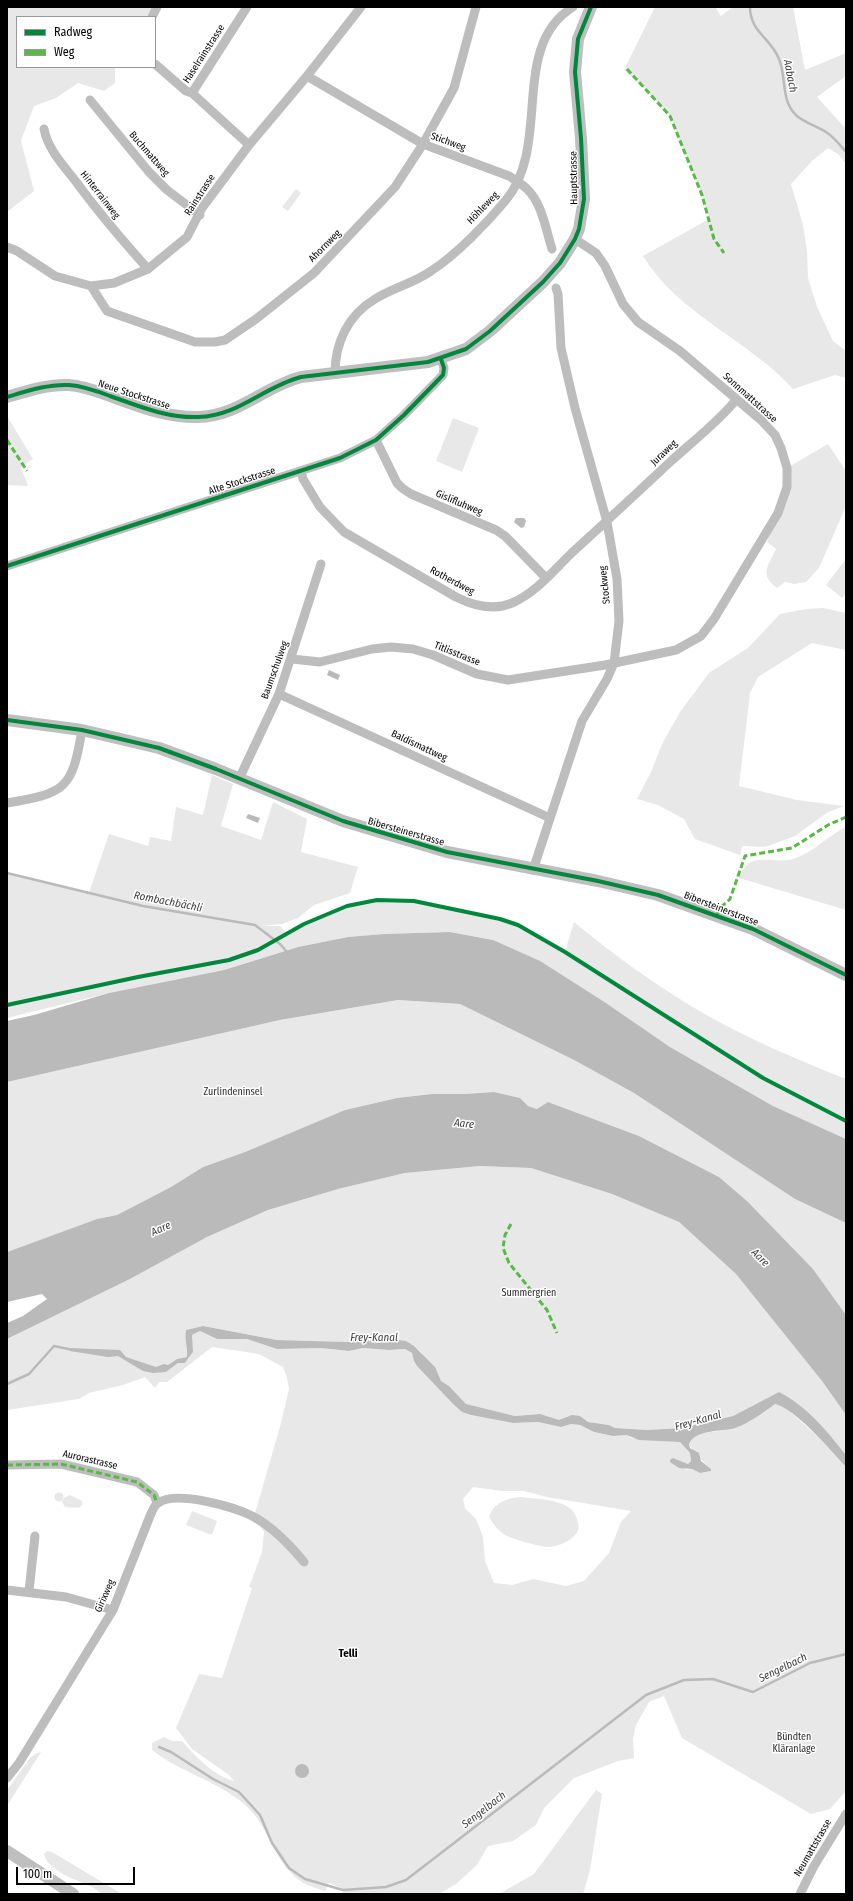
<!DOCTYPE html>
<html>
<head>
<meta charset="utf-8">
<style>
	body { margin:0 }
	#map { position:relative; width:853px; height:1901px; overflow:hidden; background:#fff; font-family:"Fira Sans Condensed",sans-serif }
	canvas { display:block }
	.frame { position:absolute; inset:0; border:8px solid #000; pointer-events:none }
	.legend { position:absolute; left:16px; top:16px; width:140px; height:52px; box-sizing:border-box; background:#fff; border:1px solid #999; margin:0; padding:5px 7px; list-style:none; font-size:12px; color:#000 }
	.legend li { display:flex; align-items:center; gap:8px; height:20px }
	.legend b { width:20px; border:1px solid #999 }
	.scale { position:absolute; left:16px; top:1867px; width:119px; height:18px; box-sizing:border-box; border:2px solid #000; border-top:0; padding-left:5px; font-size:12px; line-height:14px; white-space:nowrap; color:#000; -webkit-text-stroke:3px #fff; paint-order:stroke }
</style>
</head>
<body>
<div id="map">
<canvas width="853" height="1901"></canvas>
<div class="frame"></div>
<ul class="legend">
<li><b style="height:5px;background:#00873e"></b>Radweg</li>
<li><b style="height:5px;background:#58b947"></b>Weg</li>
</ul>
<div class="scale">100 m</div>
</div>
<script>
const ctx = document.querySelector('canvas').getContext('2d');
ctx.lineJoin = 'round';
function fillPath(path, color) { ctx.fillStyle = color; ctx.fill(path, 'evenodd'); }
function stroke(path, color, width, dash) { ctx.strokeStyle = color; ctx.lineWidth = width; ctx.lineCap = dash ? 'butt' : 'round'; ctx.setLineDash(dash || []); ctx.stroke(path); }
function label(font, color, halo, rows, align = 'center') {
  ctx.font = font + ' "Fira Sans Condensed",sans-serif'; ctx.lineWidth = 3; ctx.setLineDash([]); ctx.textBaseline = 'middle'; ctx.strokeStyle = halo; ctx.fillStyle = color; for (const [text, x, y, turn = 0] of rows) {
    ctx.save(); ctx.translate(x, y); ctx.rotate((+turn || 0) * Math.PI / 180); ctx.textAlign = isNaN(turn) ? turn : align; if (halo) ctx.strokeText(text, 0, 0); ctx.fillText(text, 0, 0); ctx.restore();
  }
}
fillPath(new Path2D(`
	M7 7H153L147 17H17V67H115V83L104 91 78 83 56 98 34 106 21 141 34 191 7 212Z
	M655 7H715L721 16 733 7H793L805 70 846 53V76L817 97 846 129V164L838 154 828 148 812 161 791 184 803 225 807 251 808 278 817 307 833 341 846 351V378L835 375 793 389C748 339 679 315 643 256L709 219 702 195 670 116 646 90 624 70Z
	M296 189 301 193 288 211 282 207Z
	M7 416 33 459 21 467 28 486 7 485Z
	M453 418 479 428 462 472 436 461Z
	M828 444 846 471V506L819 568 806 582 794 584 785 582 777 588C759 574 768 567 776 549L767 542 778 513 787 468Z
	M846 559V593L842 598 826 585Z
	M823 608 846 613V650L812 643 758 677 750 693 739 786 797 800 844 806 828 812 795 836 765 847 742 846 740 855 695 839 684 819 658 805 637 799 651 772 662 744 680 712 709 673 748 648 780 614 806 609Z
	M212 775 233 784 221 826 261 840 273 802 307 819 301 852 358 867 350 893 314 905 298 918 282 924 262 926H280L287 934 293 933V930L328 913 363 902 414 901 500 919 518 925 565 952 574 922C614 955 658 987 703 1013 748 1039 798 1060 846 1079V1139L773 1106 670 1047 606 1003 493 940 450 932 384 934 348 937 298 947 224 970 109 993 7 1018V873L89 893 109 834 148 846 150 837 171 841 176 807 203 815Z
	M846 827V910L739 878C749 851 766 863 788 860 809 857 827 836 846 827Z
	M398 1000 460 1004 574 1060 634 1093 795 1199 846 1223V1315L813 1269 747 1201 719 1177 639 1136 548 1102 537 1109 528 1106 520 1098 494 1092 465 1094H432L397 1098 345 1110 245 1152 203 1167 171 1187 117 1215 97 1219 7 1252V1082L280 1020Z
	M480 1166 531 1168 612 1194 679 1222 736 1274 822 1381 846 1415V1455C827 1431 807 1406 779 1392L733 1416 682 1428 647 1430 615 1428 609 1425 588 1422 580 1416H572L559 1421 540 1414 515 1416 466 1404 449 1386 441 1381 420 1351 406 1341 376 1343 362 1339 349 1342 277 1340 203 1326 186 1330C184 1340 188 1347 187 1357L177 1359 168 1365 166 1372 178 1363H185C197 1350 191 1350 192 1335L200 1331 217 1339H247L277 1349 321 1348 349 1351 363 1348 389 1350 405 1349 412 1353 414 1361 417 1366 453 1404 462 1412 471 1415 513 1423 538 1422 561 1427 571 1424 580 1425 594 1432 613 1436 627 1435 632 1438 680 1442 690 1453 691 1461 688 1464 673 1458 686 1470 692 1469 700 1473 711 1471V1469C706 1465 691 1449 689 1444 694 1430 716 1433 728 1429 742 1425 764 1413 775 1404L784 1406 820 1439 846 1467V1791L830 1809 811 1814 682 1738 664 1696 649 1702 636 1725 633 1739 634 1758 618 1761 574 1778 544 1808 536 1825 513 1841 488 1846 477 1865 456 1884 439 1894H342L344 1889 329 1883 326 1890 324 1891C316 1888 305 1885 299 1880 272 1860 269 1824 244 1804 217 1781 180 1772 152 1750V1743L164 1737 172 1741H182C196 1757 213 1775 234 1781L229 1775 192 1749 176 1728 199 1674 222 1678 252 1588 249 1587 262 1552 264 1532 254 1517 281 1423 289 1389 287 1378 283 1367 259 1354 212 1347 167 1382H159L155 1388 145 1377 123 1385 89 1393 79 1399 7 1410V1339L130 1279 207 1237 268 1210 338 1189 405 1173ZM473 1487 502 1491H524L547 1497 631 1511 621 1522 609 1553 584 1581 566 1586 533 1579 512 1585 494 1583 485 1561 483 1537 476 1519 465 1508 463 1499Z
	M54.5 1497a4.5 4.5 0 1 1 9 0a4.5 4.5 0 1 1-9 0Z
	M70 1495 82 1501V1505L79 1508 65 1507 62 1502 64 1498Z
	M521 1497C536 1499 559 1499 571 1509 575 1513 577 1518 578 1523 583 1537 558 1548 546 1547 538 1546 512 1539 505 1535 499 1531 493 1524 489 1517 493 1503 508 1498 521 1497Z
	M192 1511 217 1521 212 1535 186 1525Z
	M41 1752 7 1806V1790L30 1758 37 1753Z
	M596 1790 602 1794 590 1870 583 1894H499L534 1874Z
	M47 1851 52 1852 122 1894C116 1894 108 1896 103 1894 99 1893 96 1889 92 1887 79 1881 47 1871 44 1854Z`), '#e8e8e8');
fillPath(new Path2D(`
	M516 518H524L526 521 524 527 521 528 514 522Z
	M329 670 340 675 338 680 327 675Z
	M248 814 260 818 258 823 246 818Z
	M450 932 493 940 540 961 606 1003 670 1047 773 1106 846 1139V1223L795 1199 634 1093 574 1060 460 1004 398 1000 280 1020 7 1082V1021L34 1015 109 993 224 970 298 947 348 937 384 934Z
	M494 1092 520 1098 528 1106 537 1109 548 1102 639 1136 719 1177 747 1201 813 1269 846 1315V1415L822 1381 736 1274 679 1222 612 1194 531 1168 480 1166 405 1173 338 1189 268 1210 207 1237 130 1279 7 1339V1323L23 1316 47 1299 42 1294 7 1302V1252L97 1219 117 1215 171 1187 203 1167 245 1152 345 1110 397 1098 432 1094H465Z
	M203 1326 277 1340 349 1342 362 1339 376 1343 399 1340 406 1341 414 1346 435 1367 441 1381 449 1386 466 1404 515 1416 540 1414 559 1420 572 1415 580 1416 588 1422 609 1425 615 1428 647 1430 682 1428 733 1416 779 1392C807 1406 827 1431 846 1455V1467C831 1451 795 1408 775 1404 763 1413 749 1423 735 1428 722 1432 695 1429 689 1444L690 1448 699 1453 701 1461 711 1469V1471L700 1473 692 1469 679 1468 670 1462V1460L673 1458 688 1464 691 1461 690 1453 680 1442 639 1440 627 1435 613 1436 594 1432 580 1425 571 1424 561 1427 538 1422 513 1423 471 1415 462 1412 453 1404 417 1366 414 1361 412 1353 405 1349 389 1350 363 1348 349 1351 321 1348 277 1349 247 1339H217L200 1331 192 1335 193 1352 185 1363H178L166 1372 153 1373 143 1371 118 1356 108 1357 70 1351V1348L120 1350 126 1357 156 1367 164 1364 168 1365 177 1359 187 1357C188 1347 184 1340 186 1330Z
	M295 1771a7 7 0 1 1 14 0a7 7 0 1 1-14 0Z`), '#bababa');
stroke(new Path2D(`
	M750 7C750 32 771 38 779 59 787 78 780 101 797 116 805 123 817 126 826 132 834 137 840 145 846 152
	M7 873 143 906 255 925 280 944 287 952
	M7 1384 29 1374 54 1346 73 1350
	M159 1747 171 1752 213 1779 239 1792 260 1815 272 1843 289 1868 305 1879 343 1890 386 1887 406 1880 646 1695 684 1680 713 1679 753 1692 810 1663 846 1654`), '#bababa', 2.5);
stroke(new Path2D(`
	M152 17 157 7
	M155 64 186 91 192 93 249 145
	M307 76 423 144 509 176C515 180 522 184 527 189 542 203 546 230 552 249
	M192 93 247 7
	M90 100 149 172 167 190 200 215
	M44 129C48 150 64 166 77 183 99 213 123 241 148 269
	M7 247 17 251 55 276 91 286 114 283 148 269 187 237 202 208 249 145 307 76 361 7
	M91 286 107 311 195 342H215L225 340 256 319 314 273 395 187 423 144 454 88 476 7
	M335 373C335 343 348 315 375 299 393 288 414 283 431 271 456 255 487 223 506 200 552 145 509 46 573 7
	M376 440 397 483 402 488 411 494 496 530 505 536 546 578
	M301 471 303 479 320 507 344 532 456 597C474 606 493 611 512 603 538 592 556 567 576 549 608 520 639 491 670 462 692 442 717 423 736 400
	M7 566 340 458 376 440 404 415 443 375 444 368 441 359
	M292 659 320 662 372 649 391 647 413 649 433 655 477 674 508 680 605 665 676 650 701 636 714 619 778 513 787 487V468L781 448 775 435 761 420 680 351 638 322 623 304 605 266 596 253 575 239
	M279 694 550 818
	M239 779 279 694 321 564
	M7 803C65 793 72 790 82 730
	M533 870 582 721 607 679 614 663 619 621 617 579 607 522 575 408 561 348 558 294 556 288
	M7 1465 61 1464 137 1482 154 1495 157 1503
	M7 1590 66 1597 113 1610
	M29 1591 35 1536
	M7 1778 19 1763 113 1610 150 1516C152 1512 154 1505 158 1503 176 1490 236 1507 254 1517 274 1528 290 1545 304 1562
	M800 1894 814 1866 846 1814`), '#bdbdbd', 9);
stroke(new Path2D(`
	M7 397C27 391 48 384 69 385 83 386 97 391 110 396 139 406 166 418 198 417 239 416 263 387 301 377L428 362 466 349 490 331 543 282 560 263 575 239 579 229 584 199 581 138 575 72 578 39 591 7
	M7 720 82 730 159 748 216 769 343 821 447 852 598 881 658 895 753 929 846 975
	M7 1851 73 1894`), '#bfbfbf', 12);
stroke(new Path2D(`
	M627 69 670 116 702 195 714 239 724 253
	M7 440 27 471
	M717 915 720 908 730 899 745 856 792 848 828 825 846 817
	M511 1224 505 1235 503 1248 509 1263 547 1310 557 1333
	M7 1465 61 1464 137 1482 154 1495 157 1503`), '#58b947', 3, [6, 3]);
stroke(new Path2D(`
	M7 397C27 391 48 384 69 385 83 386 97 391 110 396 139 406 166 418 198 417 239 416 263 387 301 377L428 362 466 349 490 331 543 282 560 263 575 239 579 229 584 199 581 138 575 72 578 39 591 7
	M7 566 340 458 376 440 404 415 443 375 444 368 441 359
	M7 720 82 730 159 748 216 769 343 821 447 852 598 881 658 895 753 929 846 975
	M7 1005 138 977 229 960 258 950 304 924 347 906 377 900 414 901 500 919 518 925 565 952 763 1078 846 1121`), '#00873e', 4);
label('10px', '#000', '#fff', [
	["Haselrainstrasse",204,54,-57],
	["Stichweg",448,142,20],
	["Buchmattweg",149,154,49],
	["Hauptstrasse",574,178,-91],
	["Hinterrainweg",100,195,52],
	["Rainstrasse",200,195,-57],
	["Höhleweg",483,208,-46],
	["Ahornweg",325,246,-45],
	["Neue Stockstrasse",134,395,18],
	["Sonnmattstrasse",750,398,42],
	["Juraweg",664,453,-43],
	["Alte Stockstrasse",242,481,-18],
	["Gislifluhweg",459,503,23],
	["Rotherdweg",452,581,28],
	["Stockweg",605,585,-96],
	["Titlisstrasse",457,654,22],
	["Baumschulweg",275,670,-70],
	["Baldismattweg",419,746,25],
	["Bibersteinerstrasse",406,832,16],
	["Bibersteinerstrasse",721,909,21],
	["Aurorastrasse",90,1460,13],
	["Girixweg",105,1596,-66],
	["Neumattstrasse",813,1848,-60]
]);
label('10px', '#2c2c2c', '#fff', [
	["Zurlindeninsel",233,1092],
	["Summergrien",529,1293],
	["Bündten",794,1737],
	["Kläranlage",794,1749]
]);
label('italic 11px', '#3d3d3d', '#fff', [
	["Aabach",790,76,79],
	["Rombachbächli",168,902,11],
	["Aare",464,1124,6],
	["Aare",161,1229,-24],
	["Aare",760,1258,45],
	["Frey-Kanal",374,1338],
	["Frey-Kanal",698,1421,-16],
	["Sengelbach",783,1668,-26],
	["Sengelbach",484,1810,-38]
]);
label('bold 11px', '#000', '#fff', [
	["Telli",348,1654]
]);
</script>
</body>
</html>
